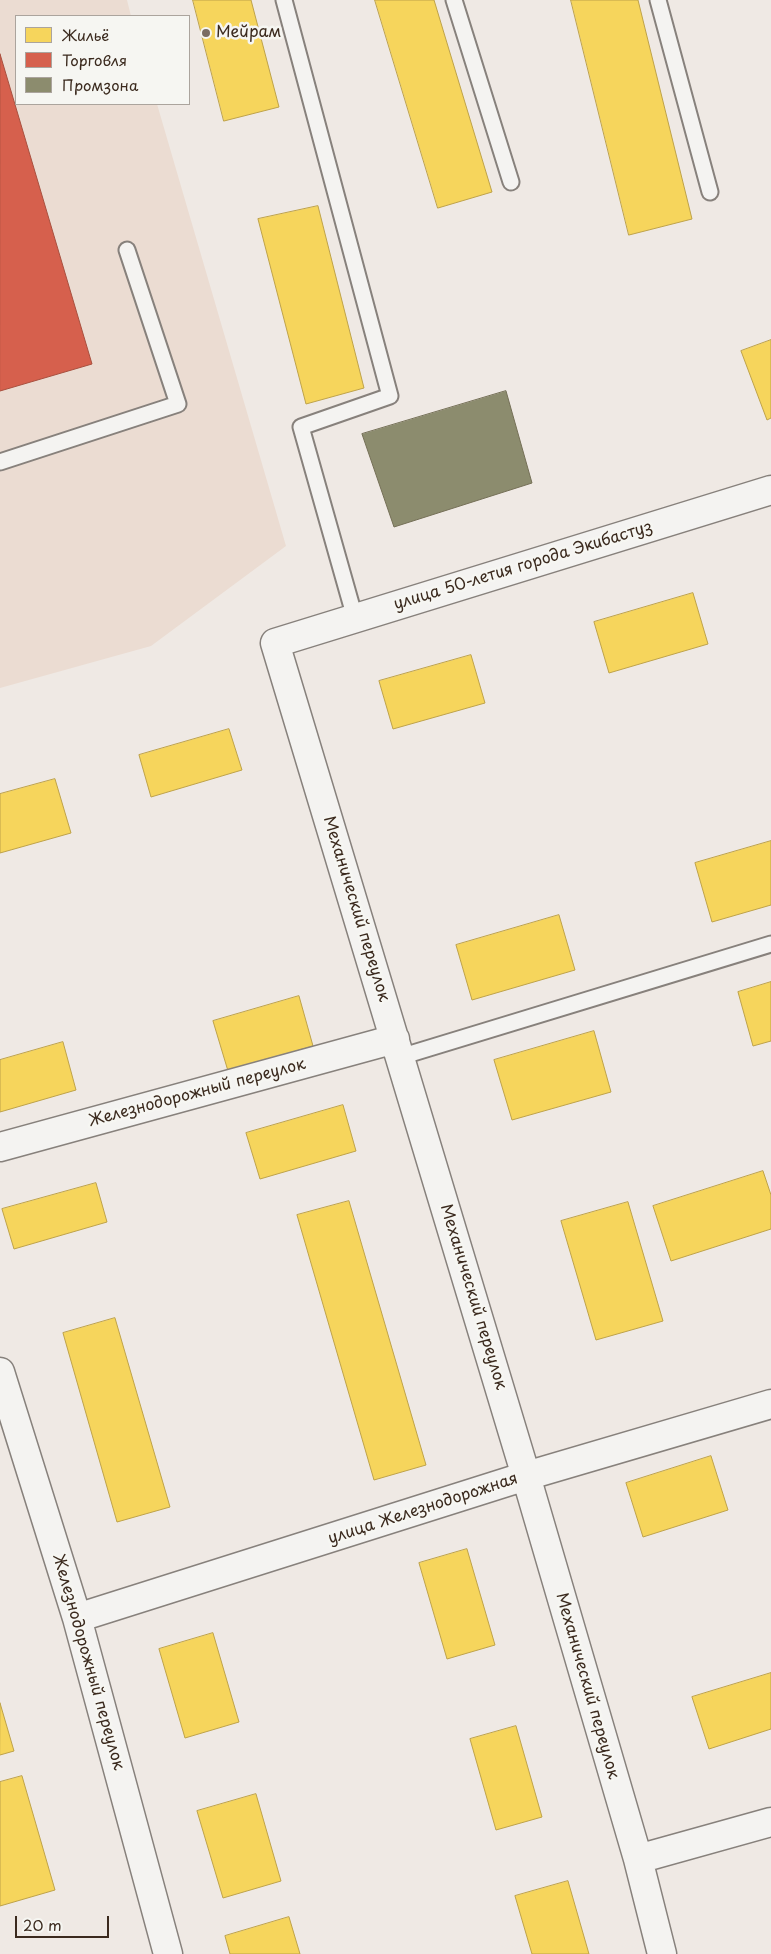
<!DOCTYPE html>
<html>
<head>
<meta charset="utf-8">
<style>
	body { margin:0 }
	#map { position:relative; width:771px; height:1954px; overflow:hidden; background:#efe9e4; font-family:"Playpen Sans",sans-serif }
	canvas { display:block }
	.legend { position:absolute; left:15px; top:15px; width:175px; height:90px; box-sizing:border-box; background:#f6f6f2; border:1px solid #aba49d; margin:0; padding:6px 9px; list-style:none; font-size:15px; color:#3b2a1e }
	.legend li { display:flex; align-items:center; gap:10px; height:25px }
	.legend b { width:25px; border:1px solid #aba49d }
	.scale { position:absolute; left:15px; top:1916px; width:94px; height:22px; box-sizing:border-box; border:2px solid #3b2a1e; border-top:0; padding-left:6px; font-size:15px; line-height:18px; white-space:nowrap; color:#3b2a1e; -webkit-text-stroke:4px #f6f6f2; paint-order:stroke }
</style>
</head>
<body>
<div id="map">
<canvas width="771" height="1954"></canvas>
<ul class="legend">
<li><b style="height:14px;background:#f6d55c"></b>Жильё</li>
<li><b style="height:14px;background:#d6604d"></b>Торговля</li>
<li><b style="height:14px;background:#8c8c6e"></b>Промзона</li>
</ul>
<div class="scale">20 m</div>
</div>
<script>
const ctx = document.querySelector('canvas').getContext('2d');
ctx.lineJoin = 'round';
function fillPath(path, color) { ctx.fillStyle = color; ctx.fill(path, 'evenodd'); }
function stroke(path, color, width, dash) { ctx.strokeStyle = color; ctx.lineWidth = width; ctx.lineCap = dash ? 'butt' : 'round'; ctx.setLineDash(dash || []); ctx.stroke(path); }
function label(font, color, halo, rows, align = 'center') {
  ctx.font = font + ' "Playpen Sans",sans-serif'; ctx.lineWidth = 5; ctx.setLineDash([]); ctx.textBaseline = 'middle'; ctx.strokeStyle = halo; ctx.fillStyle = color; for (const [text, x, y, turn = 0] of rows) {
    ctx.save(); ctx.translate(x, y); ctx.rotate((+turn || 0) * Math.PI / 180); ctx.textAlign = isNaN(turn) ? turn : align; if (halo) ctx.strokeText(text, 0, 0); ctx.fillText(text, 0, 0); ctx.restore();
  }
}
fillPath(new Path2D(`
	M0 0H127L131 16H16V104H157L286 546 151 646 0 688Z`), '#ebdcd2');
const homes = new Path2D(`
	M193 0H251L279 107 224 121Z
	M375 0H434L492 192 438 208Z
	M571 0H638L692 219 629 235Z
	M318 206 364 388 306 404 258 219Z
	M771 340V418L767 420 741 351Z
	M693 593 708 644 609 673 594 622Z
	M471 655 485 703 393 729 379 681Z
	M229 729 242 770 151 797 139 755Z
	M55 779 71 833 0 853V794Z
	M771 841V905L712 922 695 863Z
	M559 915 575 970 472 1000 456 945Z
	M771 982V1041L753 1046 738 992Z
	M299 996 313 1046 228 1071 213 1021Z
	M594 1031 611 1092 512 1120 494 1060Z
	M63 1042 76 1090 0 1112V1060Z
	M343 1105 356 1151 260 1179 246 1133Z
	M763 1171 771 1195V1229L671 1261 653 1206Z
	M96 1183 107 1222 14 1249 2 1209Z
	M349 1201 426 1465 374 1480 297 1215Z
	M628 1202 663 1321 596 1340 561 1221Z
	M115 1318 170 1507 117 1522 63 1333Z
	M711 1456 728 1510 643 1537 626 1483Z
	M467 1549 495 1645 447 1659 419 1563Z
	M213 1633 239 1722 185 1738 159 1649Z
	M771 1673V1729L709 1749 692 1697Z
	M0 1703 14 1751 0 1755Z
	M516 1726 542 1817 496 1830 470 1739Z
	M22 1776 55 1890 0 1906V1782Z
	M256 1794 281 1881 223 1898 197 1811Z
	M568 1881 589 1954H532L515 1896Z
	M289 1917 300 1954H230L225 1936Z`);
fillPath(homes, '#f6d55c');
stroke(homes, '#bea249', 1);
const shops = new Path2D(`
	M0 54 92 364 0 391Z`);
fillPath(shops, '#d6604d');
stroke(shops, '#a8503f', 1);
const industry = new Path2D(`
	M506 391 532 483 394 527 362 434Z`);
fillPath(industry, '#8c8c6e');
stroke(industry, '#746f56', 1);
const service = new Path2D(`
	M284 0 390 396 301 427 355 618
	M454 0 511 182
	M658 0 710 192
	M0 462 178 404 127 250
	M400 1057 771 944`);
const minor = new Path2D(`
	M0 1147 395 1039
	M0 1372 77 1618 168 1954
	M77 1618 526 1476 771 1404
	M638 1859 771 1822
	M662 1954 638 1859 526 1476 275 643 771 490`);
stroke(service, '#87817c', 19);
stroke(minor, '#87817c', 31);
stroke(service, '#f4f3f1', 15);
stroke(minor, '#f4f3f1', 28);
for (const [x, y, r, color] of [
	[206,33,5,"#7a6d63"]
]) { const dot = new Path2D(); dot.arc(x, y, r, 0, 2 * Math.PI); ctx.fillStyle = color; ctx.fill(dot); stroke(dot, '#f6f6f2', 2); }
label('16px', '#3b2a1e', '#f6f6f2', [
	["Мейрам",216,33]
], 'left');
label('16px', '#3b2a1e', '#f6f6f2', [
	["улица 50-летия города Экибастуз",523,566,-17],
	["Механический переулок",356,909,73],
	["Железнодорожный переулок",197,1093,-15],
	["Механический переулок",473,1297,73],
	["улица Железнодорожная",423,1509,-18],
	["Железнодорожный переулок",88,1662,74],
	["Механический переулок",587,1686,74]
]);
</script>
</body>
</html>
